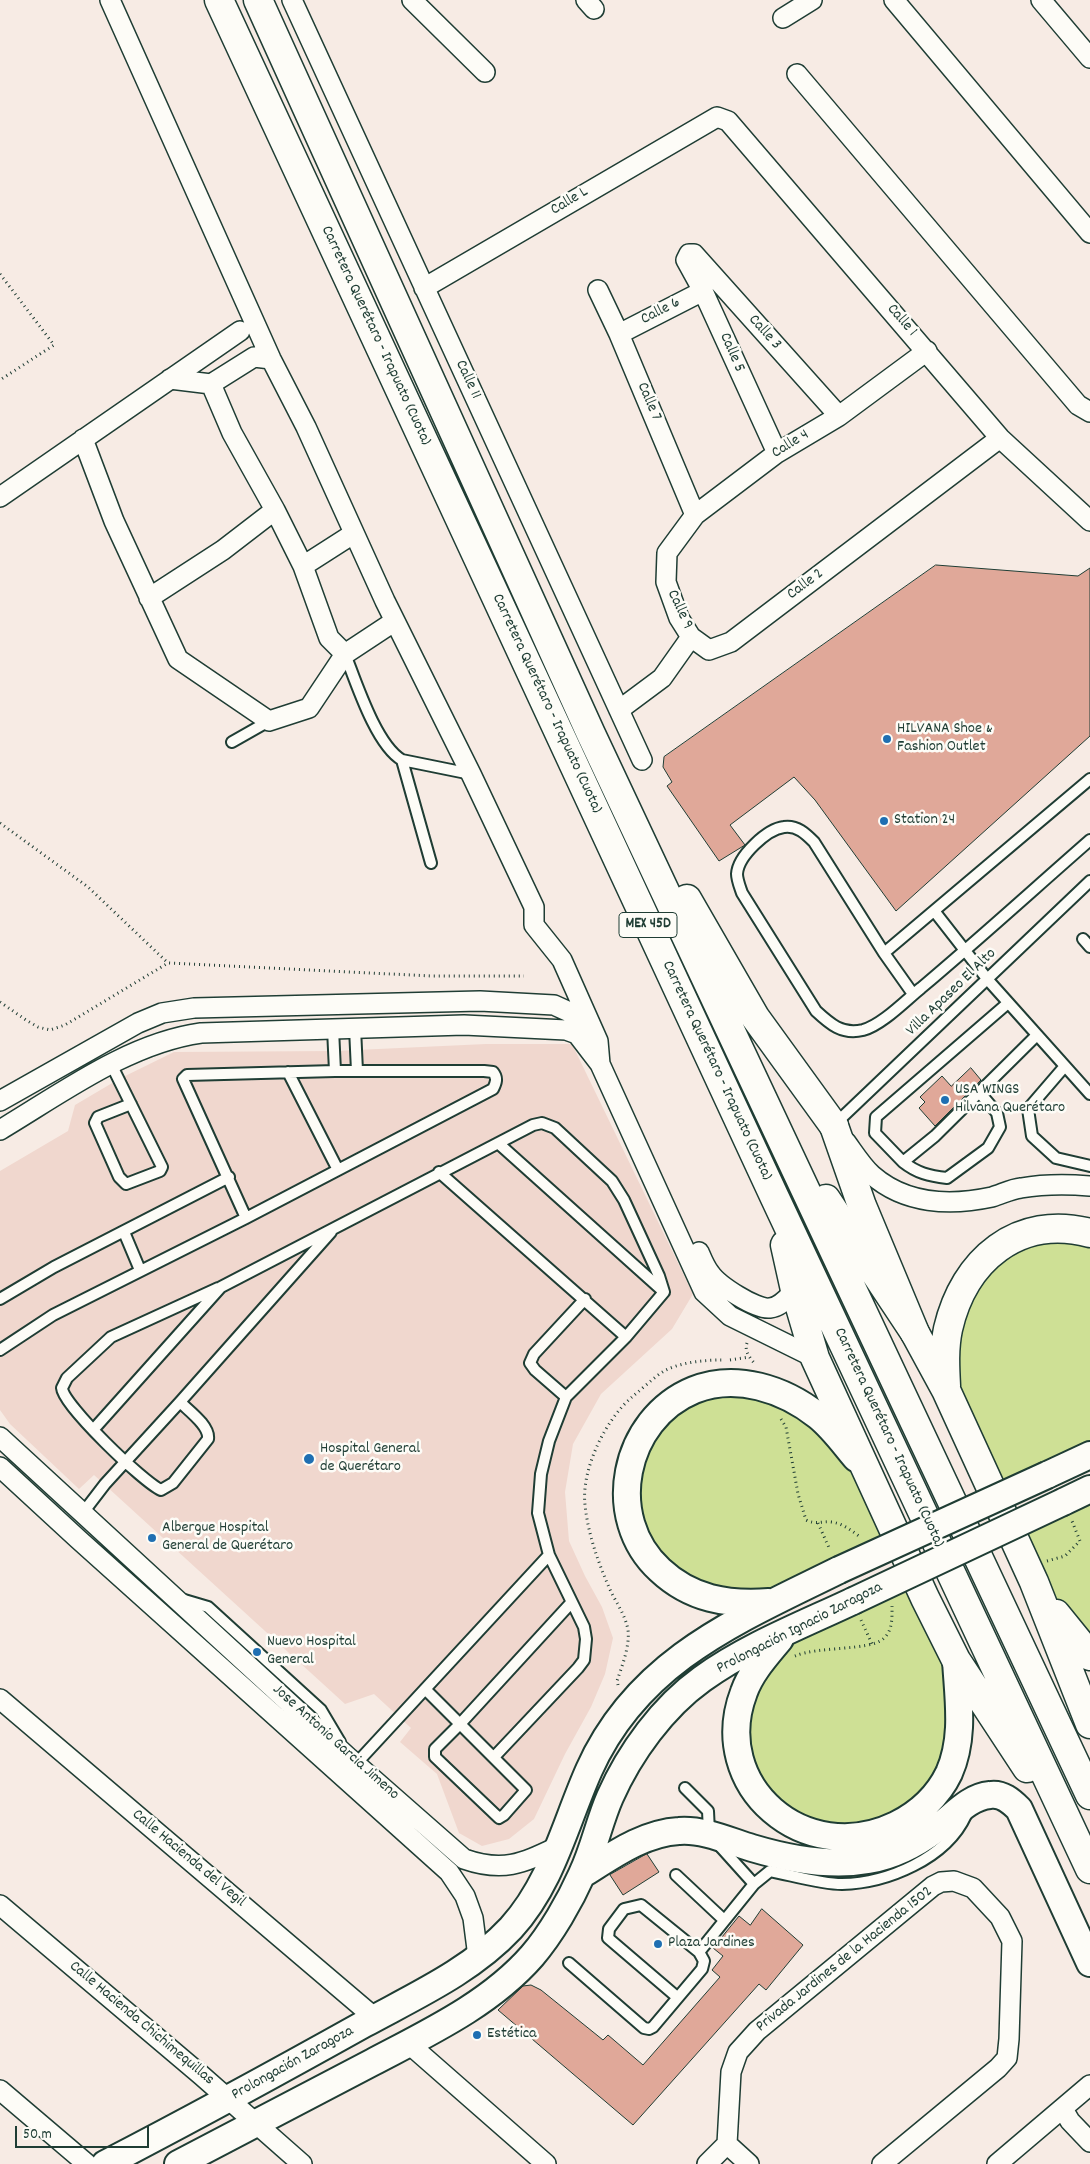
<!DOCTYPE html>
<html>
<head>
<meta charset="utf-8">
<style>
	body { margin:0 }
	#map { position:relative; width:1090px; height:2164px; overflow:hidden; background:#f7ebe4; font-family:Dekko,sans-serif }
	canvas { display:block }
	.scale { position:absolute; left:15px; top:2126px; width:134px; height:22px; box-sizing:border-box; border:2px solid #1f3d34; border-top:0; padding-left:6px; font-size:15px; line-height:18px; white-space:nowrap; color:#1f3d34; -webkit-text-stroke:4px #fdfcf7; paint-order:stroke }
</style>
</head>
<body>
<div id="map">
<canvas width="1090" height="2164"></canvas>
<div class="scale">50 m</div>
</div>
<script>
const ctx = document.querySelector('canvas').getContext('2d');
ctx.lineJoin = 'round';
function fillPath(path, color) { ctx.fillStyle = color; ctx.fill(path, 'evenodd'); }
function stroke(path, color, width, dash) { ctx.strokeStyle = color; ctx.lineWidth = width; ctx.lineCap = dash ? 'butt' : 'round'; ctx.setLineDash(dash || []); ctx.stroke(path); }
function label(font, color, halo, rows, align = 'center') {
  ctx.font = font + ' Dekko,sans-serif'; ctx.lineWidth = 5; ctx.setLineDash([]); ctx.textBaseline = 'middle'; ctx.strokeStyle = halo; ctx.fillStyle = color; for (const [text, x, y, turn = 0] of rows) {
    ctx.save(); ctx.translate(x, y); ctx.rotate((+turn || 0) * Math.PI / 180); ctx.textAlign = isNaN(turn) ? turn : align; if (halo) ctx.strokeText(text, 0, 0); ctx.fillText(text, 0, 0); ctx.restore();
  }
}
fillPath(new Path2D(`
	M486 1044H572L693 1294 672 1329 601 1394 573 1444 565 1492 569 1541 585 1576 602 1607 613 1638 605 1674 591 1707 565 1754 534 1819 509 1839 482 1846 459 1833 437 1774 400 1742 411 1728 374 1694 345 1704 94 1475 79 1489 10 1424 0 1410V1171L68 1131 75 1105 119 1079 174 1052 335 1051Z`), '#f0d7ce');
fillPath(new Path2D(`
	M1023 1238H1090V1450L998 1491 951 1383 966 1295Z
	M745 1393 809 1418 859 1473 889 1536 773 1592 702 1589 651 1551 636 1496 639 1471 651 1445 679 1411 709 1397Z
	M1090 1496V1651L1065 1617 1015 1531Z
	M911 1584 949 1665 953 1738 917 1805 864 1830 799 1824 753 1770 747 1699 786 1642Z`), '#cee095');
const building = new Path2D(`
	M936 565 1078 576 1090 568V736L896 911 815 800 794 777 730 825 745 845 719 861 667 786 672 782 663 767 664 757Z
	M971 1068 981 1080 935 1126 919 1108 925 1102 920 1097 942 1076 951 1086Z
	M647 1854 659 1872 623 1895 610 1875Z
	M762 1909 803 1945 766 1990 759 1984 633 2125 498 2010 523 1986 531 1985 541 1990 603 2040 608 2035 643 2065 720 1977 712 1970 723 1956 713 1948 739 1916 750 1925Z`);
fillPath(building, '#e0a899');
stroke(building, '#1f3d34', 1);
const lane = new Path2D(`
	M345 654C356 682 376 745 402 760
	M232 742 269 721
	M431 863 402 760 471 774
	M935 912 988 980 1090 1094
	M1083 939 1090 947
	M884 953 1090 779
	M913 994 884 953 814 842C806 834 797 825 784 827 767 829 738 856 737 874 737 880 740 887 742 893L816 1011C830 1024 842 1035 863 1030 882 1025 906 1000 921 988 978 940 1034 889 1090 840
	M1008 1003 876 1117 875 1133 903 1162 935 1136 1037 1035
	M355 1028 357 1071
	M333 1029 335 1071
	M111 1064 162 1167 160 1171 126 1184 119 1177 95 1123 98 1117 131 1104
	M1065 1066 1028 1109 1032 1136 1056 1158 1090 1166
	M288 1072 338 1170
	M834 1125 1090 881
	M498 1143 663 1291
	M903 1162C917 1173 929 1176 947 1178L988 1148 1000 1127 997 1113 979 1092
	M439 1172 626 1337
	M124 1232 140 1270
	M0 1299 54 1267 229 1177
	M0 1350 53 1315 246 1218 493 1089C496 1083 498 1078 493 1072L484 1071H335L187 1075 183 1079 246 1218
	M566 1397 535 1370 530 1363 534 1354 585 1299
	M180 1402C189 1411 210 1426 208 1439L173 1483 161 1490C143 1482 63 1405 62 1388L67 1378 111 1337 218 1288
	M93 1430 221 1287 533 1125 542 1123 555 1128 612 1181 624 1200 659 1276 664 1292 626 1337 566 1397 549 1441 541 1474 538 1513 549 1555 584 1627 586 1639 584 1660 578 1668 494 1757
	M82 1514 105 1484 180 1402 331 1232
	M181 1599 208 1607 321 1710 340 1742
	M425 1689 460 1724 571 1603
	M460 1724 526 1790 504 1815 499 1818 435 1757V1749Z
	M353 1767 549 1555
	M685 1788 708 1811 709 1832
	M676 1875 724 1920
	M754 1884 770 1871C791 1875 821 1884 842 1884 887 1883 946 1859 966 1815
	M699 1952 754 1884 718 1844
	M569 1963 644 2028 649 2029 653 2027 702 1969 704 1961 699 1952 641 1905 624 1909 609 1929 608 1938 677 1997`);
const street = new Path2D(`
	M110 0 271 359 306 427 385 601 471 774 534 907V925L562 960 598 1041 600 1064
	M292 0 642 760
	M412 0 485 72
	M586 0 594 9
	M894 0 1090 233
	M1041 0 1090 58
	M783 18 812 0
	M797 74 1078 405 1090 412
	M424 288 717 117 728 121 1000 438 1090 521
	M598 290 619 334 695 515
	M619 334 703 291
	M927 351 839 416 777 453 695 515 667 553 666 582 679 618 691 637 709 650 731 642 1000 438
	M170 379 211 384 254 357 271 359
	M211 384 232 433 275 510 303 566 329 638 345 654
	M83 439 114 521 178 659 269 721 309 708 345 654 395 621
	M777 453 703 291 686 260 689 254H694L839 416
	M0 497 240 331
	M303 566 353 534
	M149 598 223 550 275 510
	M619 710 662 678 691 637
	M0 1101 138 1023 162 1013 194 1008 480 1001 554 1005 576 1015 589 1031
	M0 1130C62 1093 129 1043 201 1033L464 1025 566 1030 577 1034 600 1064 704 1292 730 1316 815 1358
	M846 1142C854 1153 862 1166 872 1175 905 1204 950 1206 992 1197 1002 1194 1011 1189 1021 1188 1044 1184 1067 1184 1090 1186
	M699 1252C702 1259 705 1267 710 1273 718 1285 756 1310 770 1308 781 1307 788 1297 795 1290
	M0 1437 349 1758 464 1859C504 1873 523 1863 559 1846
	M0 1467 78 1539 449 1872 465 1896 473 1918 478 1957
	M0 1699 375 2018
	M0 1905 201 2075 302 2164
	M408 2043 546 2164
	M0 2090 87 2164
	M1063 2109 1070 2121 1090 2142
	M727 2144 731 2072 738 2052 757 2031 933 1886 941 1882 954 1881 973 1888 1000 1917 1012 1941 1009 2039 1007 2058 998 2068 882 2164
	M727 2144 749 2164
	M707 2164 727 2144
	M997 2164 1090 2085`);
const secondary = new Path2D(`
	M1047 1475 1090 1455
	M1063 1502 1090 1489
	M769 1602C727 1605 691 1599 660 1570 603 1518 623 1419 694 1390 736 1373 784 1389 818 1416 833 1428 844 1444 856 1458
	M780 1639C767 1655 751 1672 744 1692 708 1786 805 1869 896 1825 918 1814 938 1796 949 1773 965 1737 958 1698 956 1660
	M583 1874C612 1856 643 1833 679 1831 703 1829 729 1841 752 1848 789 1859 830 1867 868 1860 892 1856 916 1844 936 1829 953 1817 968 1797 990 1795 1002 1793 1011 1801 1019 1809L1090 1963
	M105 2164C192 2119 278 2072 364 2024 415 1996 471 1971 511 1928 552 1883 565 1824 589 1770 638 1660 738 1620 839 1570
	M178 2164C243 2130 308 2096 373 2062 428 2033 490 2004 532 1956 551 1934 570 1901 582 1874 594 1849 599 1822 610 1797 630 1752 663 1707 702 1679 748 1646 802 1625 853 1601`);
const primary = new Path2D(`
	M834 1126 862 1206 915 1333 946 1390 1034 1582 1090 1724
	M946 1386C945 1367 944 1348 948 1329 964 1260 1018 1214 1090 1233
	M1056 1614 1090 1656`);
const highway = new Path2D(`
	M219 0 775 1198 1090 1869
	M258 0 591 734 1090 1795
	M687 899 755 1017 834 1126
	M826 1199 915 1333
	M785 1245 795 1290 815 1358 925 1598 956 1660 1027 1768`);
stroke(lane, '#1f3d34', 14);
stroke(street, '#1f3d34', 22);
stroke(secondary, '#1f3d34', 30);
stroke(primary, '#1f3d34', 31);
stroke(highway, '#1f3d34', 31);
stroke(new Path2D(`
	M0 274 54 345 0 380
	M0 823 88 887 168 963
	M0 1002 26 1020 38 1027 50 1030 65 1025 168 963 432 976H524
	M747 1343C744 1351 750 1358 755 1364
	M730 1360 749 1357
	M781 1419 786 1427 798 1494 806 1520C816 1525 821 1521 831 1522 842 1523 851 1530 860 1537
	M818 1523 830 1550
	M1047 1561 1065 1556 1080 1541 1072 1521
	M861 1620 872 1644
	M795 1656C818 1646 869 1651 883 1639 893 1631 892 1617 892 1606
	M618 1685 617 1681C622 1666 630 1646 628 1630 625 1613 614 1600 608 1585 597 1559 588 1533 585 1505 581 1470 605 1420 632 1397 642 1389 653 1378 664 1371 681 1362 705 1360 723 1360`), '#1f3d34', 3, [1, 4]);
stroke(lane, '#fdfcf7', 10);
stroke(street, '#fdfcf7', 19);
stroke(secondary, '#fdfcf7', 26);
stroke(primary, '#fdfcf7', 28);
stroke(highway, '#fdfcf7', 28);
const secondaryBridge = new Path2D(`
	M839 1570 1047 1475
	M853 1601 1063 1502`);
stroke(secondaryBridge, '#1f3d34', 30, []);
stroke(secondaryBridge, '#fdfcf7', 26);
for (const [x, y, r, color] of [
	[887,739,5,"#1f6fb2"],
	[884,821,5,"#1f6fb2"],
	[945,1100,5,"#1f6fb2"],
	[309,1459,6,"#1f6fb2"],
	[152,1538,5,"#1f6fb2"],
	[257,1652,5,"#1f6fb2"],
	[658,1944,5,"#1f6fb2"],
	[477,2035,5,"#1f6fb2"]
]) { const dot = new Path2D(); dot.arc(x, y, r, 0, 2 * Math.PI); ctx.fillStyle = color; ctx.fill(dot); stroke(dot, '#fdfcf7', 2); }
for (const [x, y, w] of [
	[648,925,58]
]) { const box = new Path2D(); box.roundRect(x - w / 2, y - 12.5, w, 25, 4); ctx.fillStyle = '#fdfcf7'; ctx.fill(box); stroke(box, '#1f3d34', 1); }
label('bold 15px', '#1f3d34', null, [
	["MEX 45D",648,925]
]);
label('16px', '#1f3d34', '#fdfcf7', [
	["Calle L",570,202,-31],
	["Calle 6",661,312,-27],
	["Calle 1",901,321,49],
	["Calle 3",764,333,48],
	["Carretera Querétaro - Irapuato (Cuota)",375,336,65],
	["Calle 5",731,353,66],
	["Calle 11",467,380,65],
	["Calle 7",648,402,67],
	["Calle 4",791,445,-32],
	["Calle 2",806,585,-37],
	["Calle 9",679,610,65],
	["Carretera Querétaro - Irapuato (Cuota)",546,704,65],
	["Villa Apaseo El Alto",952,993,-44],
	["Carretera Querétaro - Irapuato (Cuota)",716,1071,65],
	["Carretera Querétaro - Irapuato (Cuota)",888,1438,65],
	["Prolongación Ignacio Zaragoza",800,1629,-27],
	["Jose Antonio Garcia Jimeno",335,1743,42],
	["Calle Hacienda del Vegil",188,1859,40],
	["Privada Jardines de la Hacienda 1502",845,1960,-39],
	["Calle Hacienda Chichimequillas",141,2024,40],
	["Prolongación Zaragoza",293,2064,-29]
]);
label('16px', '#1f3d34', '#fdfcf7', [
	["HILVANA Shoe &",897,730],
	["Fashion Outlet",897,748],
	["Station 24",894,821],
	["USA WINGS",955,1091],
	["Hilvana Querétaro",955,1109],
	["Hospital General",320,1450],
	["de Querétaro",320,1468],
	["Albergue Hospital",162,1529],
	["General de Querétaro",162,1547],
	["Nuevo Hospital",267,1643],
	["General",267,1661],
	["Plaza Jardines",668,1944],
	["Estética",487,2035]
], 'left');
</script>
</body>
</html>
